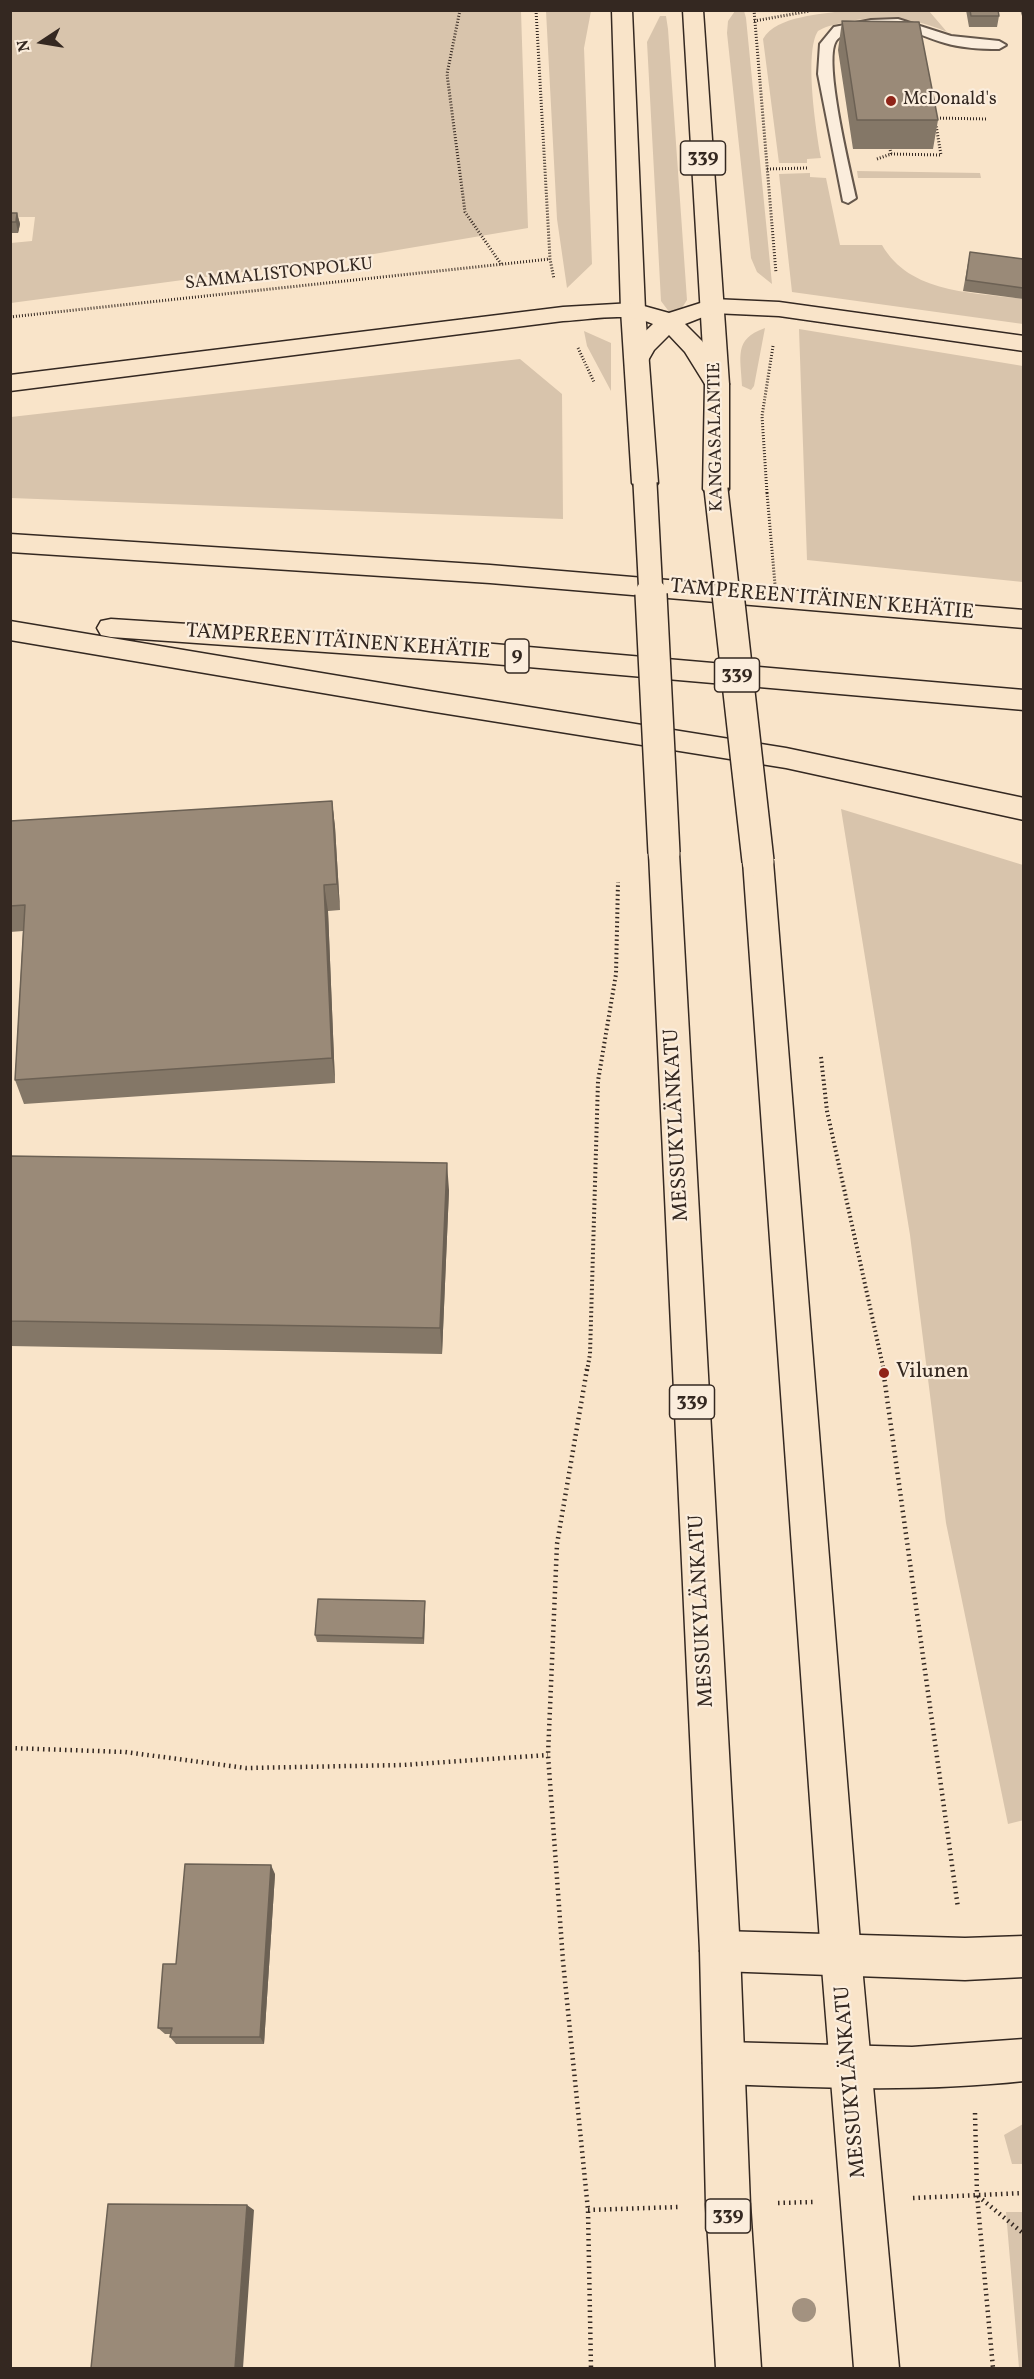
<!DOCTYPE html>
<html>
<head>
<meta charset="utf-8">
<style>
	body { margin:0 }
	#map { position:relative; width:1034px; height:2379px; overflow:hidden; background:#f9e4c9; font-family:Vollkorn,serif }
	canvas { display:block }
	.frame { position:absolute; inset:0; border:12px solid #342821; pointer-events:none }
	.north { position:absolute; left:12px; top:12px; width:60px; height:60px; -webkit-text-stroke:4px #fbeddc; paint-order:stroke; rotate:258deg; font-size:16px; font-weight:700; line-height:24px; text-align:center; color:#342821 }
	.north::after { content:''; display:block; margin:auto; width:21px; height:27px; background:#342821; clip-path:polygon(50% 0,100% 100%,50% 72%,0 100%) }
</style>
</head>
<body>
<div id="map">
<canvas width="1034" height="2379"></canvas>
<div class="frame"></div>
<div class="north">N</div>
</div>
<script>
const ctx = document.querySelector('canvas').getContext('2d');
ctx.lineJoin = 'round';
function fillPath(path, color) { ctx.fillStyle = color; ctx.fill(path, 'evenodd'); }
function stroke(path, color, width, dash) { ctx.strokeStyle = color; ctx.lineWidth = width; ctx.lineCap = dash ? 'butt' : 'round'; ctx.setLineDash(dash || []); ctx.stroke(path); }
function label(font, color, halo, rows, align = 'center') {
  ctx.font = font + ' Vollkorn,serif'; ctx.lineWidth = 4.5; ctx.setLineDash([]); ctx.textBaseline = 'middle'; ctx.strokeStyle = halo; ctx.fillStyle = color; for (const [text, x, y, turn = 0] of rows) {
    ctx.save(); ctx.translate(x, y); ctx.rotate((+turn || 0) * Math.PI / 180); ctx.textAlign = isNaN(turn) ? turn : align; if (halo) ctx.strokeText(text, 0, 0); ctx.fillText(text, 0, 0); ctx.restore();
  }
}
fillPath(new Path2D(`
	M847 10 929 11 947 32C914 18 885 15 849 21 838 24 828 25 818 31 804 52 816 131 821 158L807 159V163H779L763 39C777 15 822 15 847 10Z
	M10 11H521L528 228 362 256 11 303V243L32 241 35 217H11Z
	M546 11H591L584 48 592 264 567 288 557 219Z
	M735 11H744L746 18 772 284 757 272 751 258 727 33 728 21Z
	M660 16H666L668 29 687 300 680 311 670 313 661 301 647 42Z
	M857 171 980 173 981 178H858Z
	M810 173V177L826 178 840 245H882C910 294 973 292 1023 299V324L792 292 779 174Z
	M765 328 754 386 751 390 742 386C741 357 733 339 765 328Z
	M799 329 1023 366V582L807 560Z
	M584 331 611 343V391L587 346Z
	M520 359 562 394 563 519 11 498V417Z
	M841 809 1023 865 1024 1820 1008 1824 946 1523 910 1235Z
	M1023 2124V2164H1012L1004 2135Z
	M1006 2212H1023V2368H1019Z`), '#d8c4ac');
const service = new Path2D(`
	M898 19 951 36 999 41 1006 45 999 49C981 49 962 48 945 43 929 39 913 30 897 27 883 25 844 29 836 41 823 61 850 170 856 198L848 203 843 201 818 74 820 44 834 27 871 20Z`);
const primary = new Path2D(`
	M612 10H632L645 310 658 483 654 489 645 491 636 489 632 483 621 310Z
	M683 10H703L729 384V489L725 495 716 497 707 495 703 489 705 384Z
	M664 842 674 845 679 853 740 1951 750 2205 761 2368H716L706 2205 700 1951 649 853 654 845Z
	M758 850 768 853 773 861 861 1955 899 2368H854L821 1955 743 861 748 853Z`);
const motorway = new Path2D(`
	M713 299 779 302 1024 336V351L779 316 713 313 685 324 702 341 729 384 726 389 717 392 708 389 685 352 669 335 654 350 646 364 637 367 628 364 625 359 635 341 653 324C626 311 592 320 563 321L10 391V375L563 307 633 303 669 313Z
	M10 534 490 565 1024 610V628L490 583 10 552Z
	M111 619 482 643 1024 690V710L482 663 111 637 101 635 97 628 101 621Z
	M10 621 429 691 786 748 1024 798V820L786 768 429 711 10 640Z
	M720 1931 965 1938 1024 1936V1977L965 1980 720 1971 706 1965 700 1951 706 1937Z
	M1024 2039V2081C924 2092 824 2088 724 2084L709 2078 703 2063 709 2048 724 2042 912 2047Z`);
stroke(service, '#65574b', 4);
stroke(primary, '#342821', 3);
stroke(motorway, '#342821', 3);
stroke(new Path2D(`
	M460 10 447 74 465 212 501 264
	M536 10 550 259 554 279
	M754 10 776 273
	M754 21 810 11
	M934 118 988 119
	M891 154 941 155 936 125
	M877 159 891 154 890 149
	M767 169 808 168
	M10 317 550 259
	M578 348 594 382
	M767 493 762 416 773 346`), '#342821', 3, [1, 2]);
stroke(new Path2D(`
	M821 1057 827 1111 884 1371
	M587 1371 590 1354 598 1081 616 974 618 882`), '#342821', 4, [1.5, 3]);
stroke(new Path2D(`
	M587 1369 557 1544 548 1755 563 1961 588 2210 591 2368
	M883 1369 958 1908
	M10 1748 125 1752 246 1768 403 1765 548 1755
	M975 2113 977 2195 993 2368
	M978 2196 1024 2234
	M913 2198 1024 2193
	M778 2203 813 2202
	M588 2210 678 2207`), '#342821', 4.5, [1.5, 4]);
fillPath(service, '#fbeddc');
fillPath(primary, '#f9e4c9');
fillPath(motorway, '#f9e4c9');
const primaryBridgeFar1 = new Path2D(`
	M645 483 651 596
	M716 489 728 596`);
const primaryBridge = new Path2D(`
	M651 594 664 853
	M728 594 758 861`);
stroke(primaryBridgeFar1, '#342821', 26, []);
stroke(primaryBridge, '#342821', 34, []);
stroke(new Path2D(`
	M767 493 776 596`), '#342821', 3, [1, 2]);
stroke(new Path2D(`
	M776 594 777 603`), '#342821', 4, [1.5, 3]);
stroke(primaryBridgeFar1, '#f9e4c9', 23);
stroke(primaryBridge, '#f9e4c9', 31);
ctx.fillStyle = '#a39280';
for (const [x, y] of [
	[804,2310]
]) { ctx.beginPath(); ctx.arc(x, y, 12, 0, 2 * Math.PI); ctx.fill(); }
fillPath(new Path2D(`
	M966 10H998L999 16 997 27H969Z
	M1020 10H1023V16H1022Z
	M842 21 938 120 933 149H853L838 50Z
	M10 213H17L20 224 18 233H10Z
	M970 252 1023 259V299L963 291Z
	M332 801 335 827 340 910 328 911 335 1083 24 1104 15 1080 23 931 10 932V821Z
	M10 1156 449 1190 442 1354 10 1346Z
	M425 1608 424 1644 317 1642 315 1635Z
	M275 1874 264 2044H176L170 2037 171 2034H165L158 2028 176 1964Z`), '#847767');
fillPath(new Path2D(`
	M17 213 20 224 18 233 16 222Z
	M332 801 335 827 340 910 337 884Z
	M324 885 328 911 335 1083 332 1058Z
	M447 1163 449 1190 442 1354 440 1328Z
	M425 1601V1608L424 1644 423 1638Z
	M271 1865 275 1874 264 2044 260 2037Z
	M247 2205 254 2210 243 2368H235Z`), '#6c6154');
const building = new Path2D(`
	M970 10H998L999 16H971Z
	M842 21 919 22 938 120H857Z
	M10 213H17L16 222H10Z
	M970 252 1023 259V288L966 280Z
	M332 801 337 884 324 885 332 1058 15 1080 25 905 10 906V821Z
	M10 1156 447 1163 440 1328 10 1321Z
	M318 1599 425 1601 423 1638 315 1635Z
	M185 1864 271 1865 260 2037H170L172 2028H158L163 1964H176Z
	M108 2204 247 2205 235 2368H91Z`);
fillPath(building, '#9a8a78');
stroke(building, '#6c6154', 1.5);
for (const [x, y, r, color] of [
	[891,101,6,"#8f2418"],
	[884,1373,6,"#8f2418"]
]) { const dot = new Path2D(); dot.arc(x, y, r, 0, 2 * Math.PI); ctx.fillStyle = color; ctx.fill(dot); stroke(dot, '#fbeddc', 2); }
label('18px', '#342821', '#fbeddc', [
	["McDonald's",903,101]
], 'left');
label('18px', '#342821', '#fbeddc', [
	["SAMMALISTONPOLKU",279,275,-6],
	["KANGASALANTIE",717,437,-91]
]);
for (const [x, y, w] of [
	[703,158,45],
	[517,656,24],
	[737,675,45],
	[692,1402,45],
	[728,2216,45]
]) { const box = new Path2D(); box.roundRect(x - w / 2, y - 17, w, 34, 4.5); ctx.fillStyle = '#fbeddc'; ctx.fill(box); stroke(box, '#342821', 1.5); }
label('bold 20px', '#342821', null, [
	["339",703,158],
	["9",517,656],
	["339",737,675],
	["339",692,1402],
	["339",728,2216]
]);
label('21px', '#342821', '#fbeddc', [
	["TAMPEREEN ITÄINEN KEHÄTIE",822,601,5],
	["TAMPEREEN ITÄINEN KEHÄTIE",338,643,4],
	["MESSUKYLÄNKATU",678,1125,-93],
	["MESSUKYLÄNKATU",703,1611,-93],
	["MESSUKYLÄNKATU",852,2082,-95]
]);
label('21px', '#342821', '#fbeddc', [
	["Vilunen",896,1373]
], 'left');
</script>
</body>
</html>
